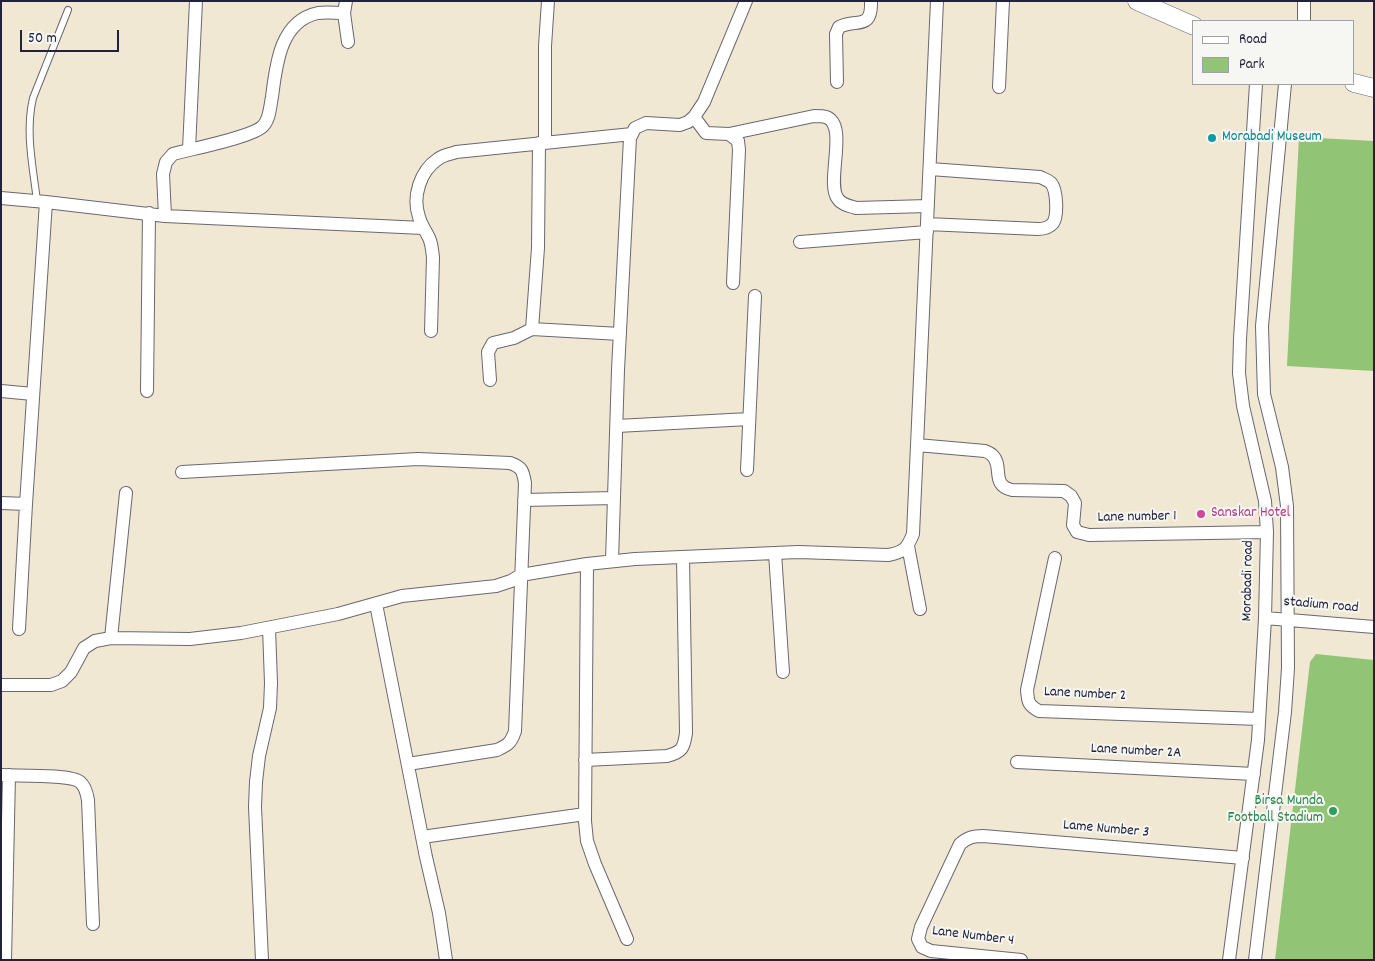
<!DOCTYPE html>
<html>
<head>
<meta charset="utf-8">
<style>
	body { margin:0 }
	#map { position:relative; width:1375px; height:961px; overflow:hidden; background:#f0e8d2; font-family:Dekko,sans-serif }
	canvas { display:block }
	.frame { position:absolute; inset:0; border:2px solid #22223b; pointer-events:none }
	.legend { position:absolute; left:1192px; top:20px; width:162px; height:65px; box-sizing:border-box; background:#f6f6f2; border:1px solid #a1a1a9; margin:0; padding:6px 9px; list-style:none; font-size:15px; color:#22223b }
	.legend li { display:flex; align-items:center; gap:10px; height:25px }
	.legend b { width:25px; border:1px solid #a1a1a9 }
	.scale { position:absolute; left:20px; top:30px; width:99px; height:22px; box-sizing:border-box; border:2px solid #22223b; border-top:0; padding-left:6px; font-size:15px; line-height:18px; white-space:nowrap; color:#22223b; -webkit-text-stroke:4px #f6f6f2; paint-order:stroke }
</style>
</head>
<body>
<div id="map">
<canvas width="1375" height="961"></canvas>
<div class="frame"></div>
<ul class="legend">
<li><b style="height:6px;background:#fff"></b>Road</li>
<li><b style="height:14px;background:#91c475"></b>Park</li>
</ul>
<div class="scale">50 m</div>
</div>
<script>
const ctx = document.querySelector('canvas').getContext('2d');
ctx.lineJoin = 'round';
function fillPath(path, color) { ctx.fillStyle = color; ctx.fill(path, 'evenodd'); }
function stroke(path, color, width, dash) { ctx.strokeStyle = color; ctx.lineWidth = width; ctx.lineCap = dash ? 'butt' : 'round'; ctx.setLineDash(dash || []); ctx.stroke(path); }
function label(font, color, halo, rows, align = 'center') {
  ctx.font = font + ' Dekko,sans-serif'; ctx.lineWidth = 4; ctx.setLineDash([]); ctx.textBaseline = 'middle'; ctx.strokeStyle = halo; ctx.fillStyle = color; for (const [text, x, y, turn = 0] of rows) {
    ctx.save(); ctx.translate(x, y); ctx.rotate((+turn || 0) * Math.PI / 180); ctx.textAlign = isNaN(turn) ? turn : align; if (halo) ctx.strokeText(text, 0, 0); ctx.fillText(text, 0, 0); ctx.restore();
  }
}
fillPath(new Path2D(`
	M1299 137 1374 141V371L1287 366Z
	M1316 654 1374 660V960H1275L1310 662Z`), '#91c475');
const service = new Path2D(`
	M37 201C33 167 25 132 33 98L68 10`);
const minor = new Path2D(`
	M346 1 344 13 348 42
	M1304 21V1
	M837 82 836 34 839 27C857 18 872 31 871 1
	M999 87 1003 1
	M694 117 706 133 729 134 738 141 739 150 733 283
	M729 134 814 116C818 116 823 116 826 117 849 125 825 183 838 199 842 205 850 206 856 208L928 206
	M539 143 538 248 532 329 620 334
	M545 143V46L548 1
	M189 149 196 1
	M1 198 46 202 26 504 19 629
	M46 202 165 216 423 228
	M165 216 163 174 166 162 173 154C191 149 253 137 263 126 270 119 270 106 272 97 276 65 280 21 318 13 326 12 336 13 344 13
	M927 224 1038 229C1044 229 1049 228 1053 223 1058 216 1057 190 1051 183 1048 180 1044 179 1040 177L930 169
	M800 242 927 232
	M431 331 433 257C432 251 432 244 429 238 426 231 421 225 419 217 412 197 420 171 438 159 443 155 451 154 456 152L632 134
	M490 380 488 352 493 343 514 338 532 329
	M1 391 33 394
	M147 391 149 213
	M617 426 749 419
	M917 445 985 451C987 452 990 453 992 455 1004 466 990 485 1012 490L1064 491 1071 496 1075 503 1073 525 1077 532 1089 535 1267 532
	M747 470 755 296
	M182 472 418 459 510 463C522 467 523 471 525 483L515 731C511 743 508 745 497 750L408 764
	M524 500 614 498
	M1 503 26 504
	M908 546 920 609
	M775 553 783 672
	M1055 558 1027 690C1028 702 1028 705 1039 711L1259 719
	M612 561 618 370 630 138 635 128 646 123 680 125 688 122 694 117 704 102 746 1
	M587 564 585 821 587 841 595 864 627 939
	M376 604 426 857 439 913 446 960
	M1265 618 1374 627
	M111 638 126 493
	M1 685H51L62 681 71 672 84 648 95 641 111 638 190 639 241 633 338 614 402 596 496 586 511 581 521 575 587 564 635 559 798 552 888 555C904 552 907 549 913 534L937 1
	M585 760 667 756C682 752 684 748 686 733L683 557
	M1017 762 1254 774
	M1 775C16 776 71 774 80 782 85 786 87 794 88 800L93 924
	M422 837 585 814
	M5 960 9 775
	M262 960 255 807 256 782 259 756 270 708 271 683 269 628
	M1021 960 931 951 922 947 918 939 921 927 960 844C968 837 974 836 983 836L1243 858
	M1229 960 1258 740 1265 618 1267 532 1265 501 1243 406 1239 373 1240 339 1256 84
	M1255 960 1285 712 1288 668 1287 506 1282 467 1264 394 1262 326 1285 84`);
const secondary = new Path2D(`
	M1137 1 1194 26
	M1354 83 1374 88`);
stroke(service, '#6a6770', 8);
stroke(minor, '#6a6770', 14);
stroke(secondary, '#6a6770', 19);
stroke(service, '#fff', 6);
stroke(minor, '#fff', 12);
stroke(secondary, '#fff', 18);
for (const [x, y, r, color] of [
	[1212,138,5,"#0f9aa8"],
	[1201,514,5,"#d1479c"],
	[1333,811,5,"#2e9e5b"]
]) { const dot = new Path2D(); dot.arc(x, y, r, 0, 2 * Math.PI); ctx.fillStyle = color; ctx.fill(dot); stroke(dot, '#f6f6f2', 2); }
label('15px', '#0d838f', '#f6f6f2', [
	["Morabadi Museum",1222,138]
], 'left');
label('15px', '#b23c85', '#f6f6f2', [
	["Sanskar Hotel",1211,514]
], 'left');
label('15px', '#22223b', '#f6f6f2', [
	["Lane number 1",1137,518,-1],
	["Morabadi road",1249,581,-89],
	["stadium road",1321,606,5],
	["Lane number 2",1085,695,3],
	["Lane number 2A",1136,752,3],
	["Lame Number 3",1106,830,5],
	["Lane Number 4",973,937,7]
]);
label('15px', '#27864d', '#f6f6f2', [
	["Birsa Munda",1323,802],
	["Football Stadium",1323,819]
], 'right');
</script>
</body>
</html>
